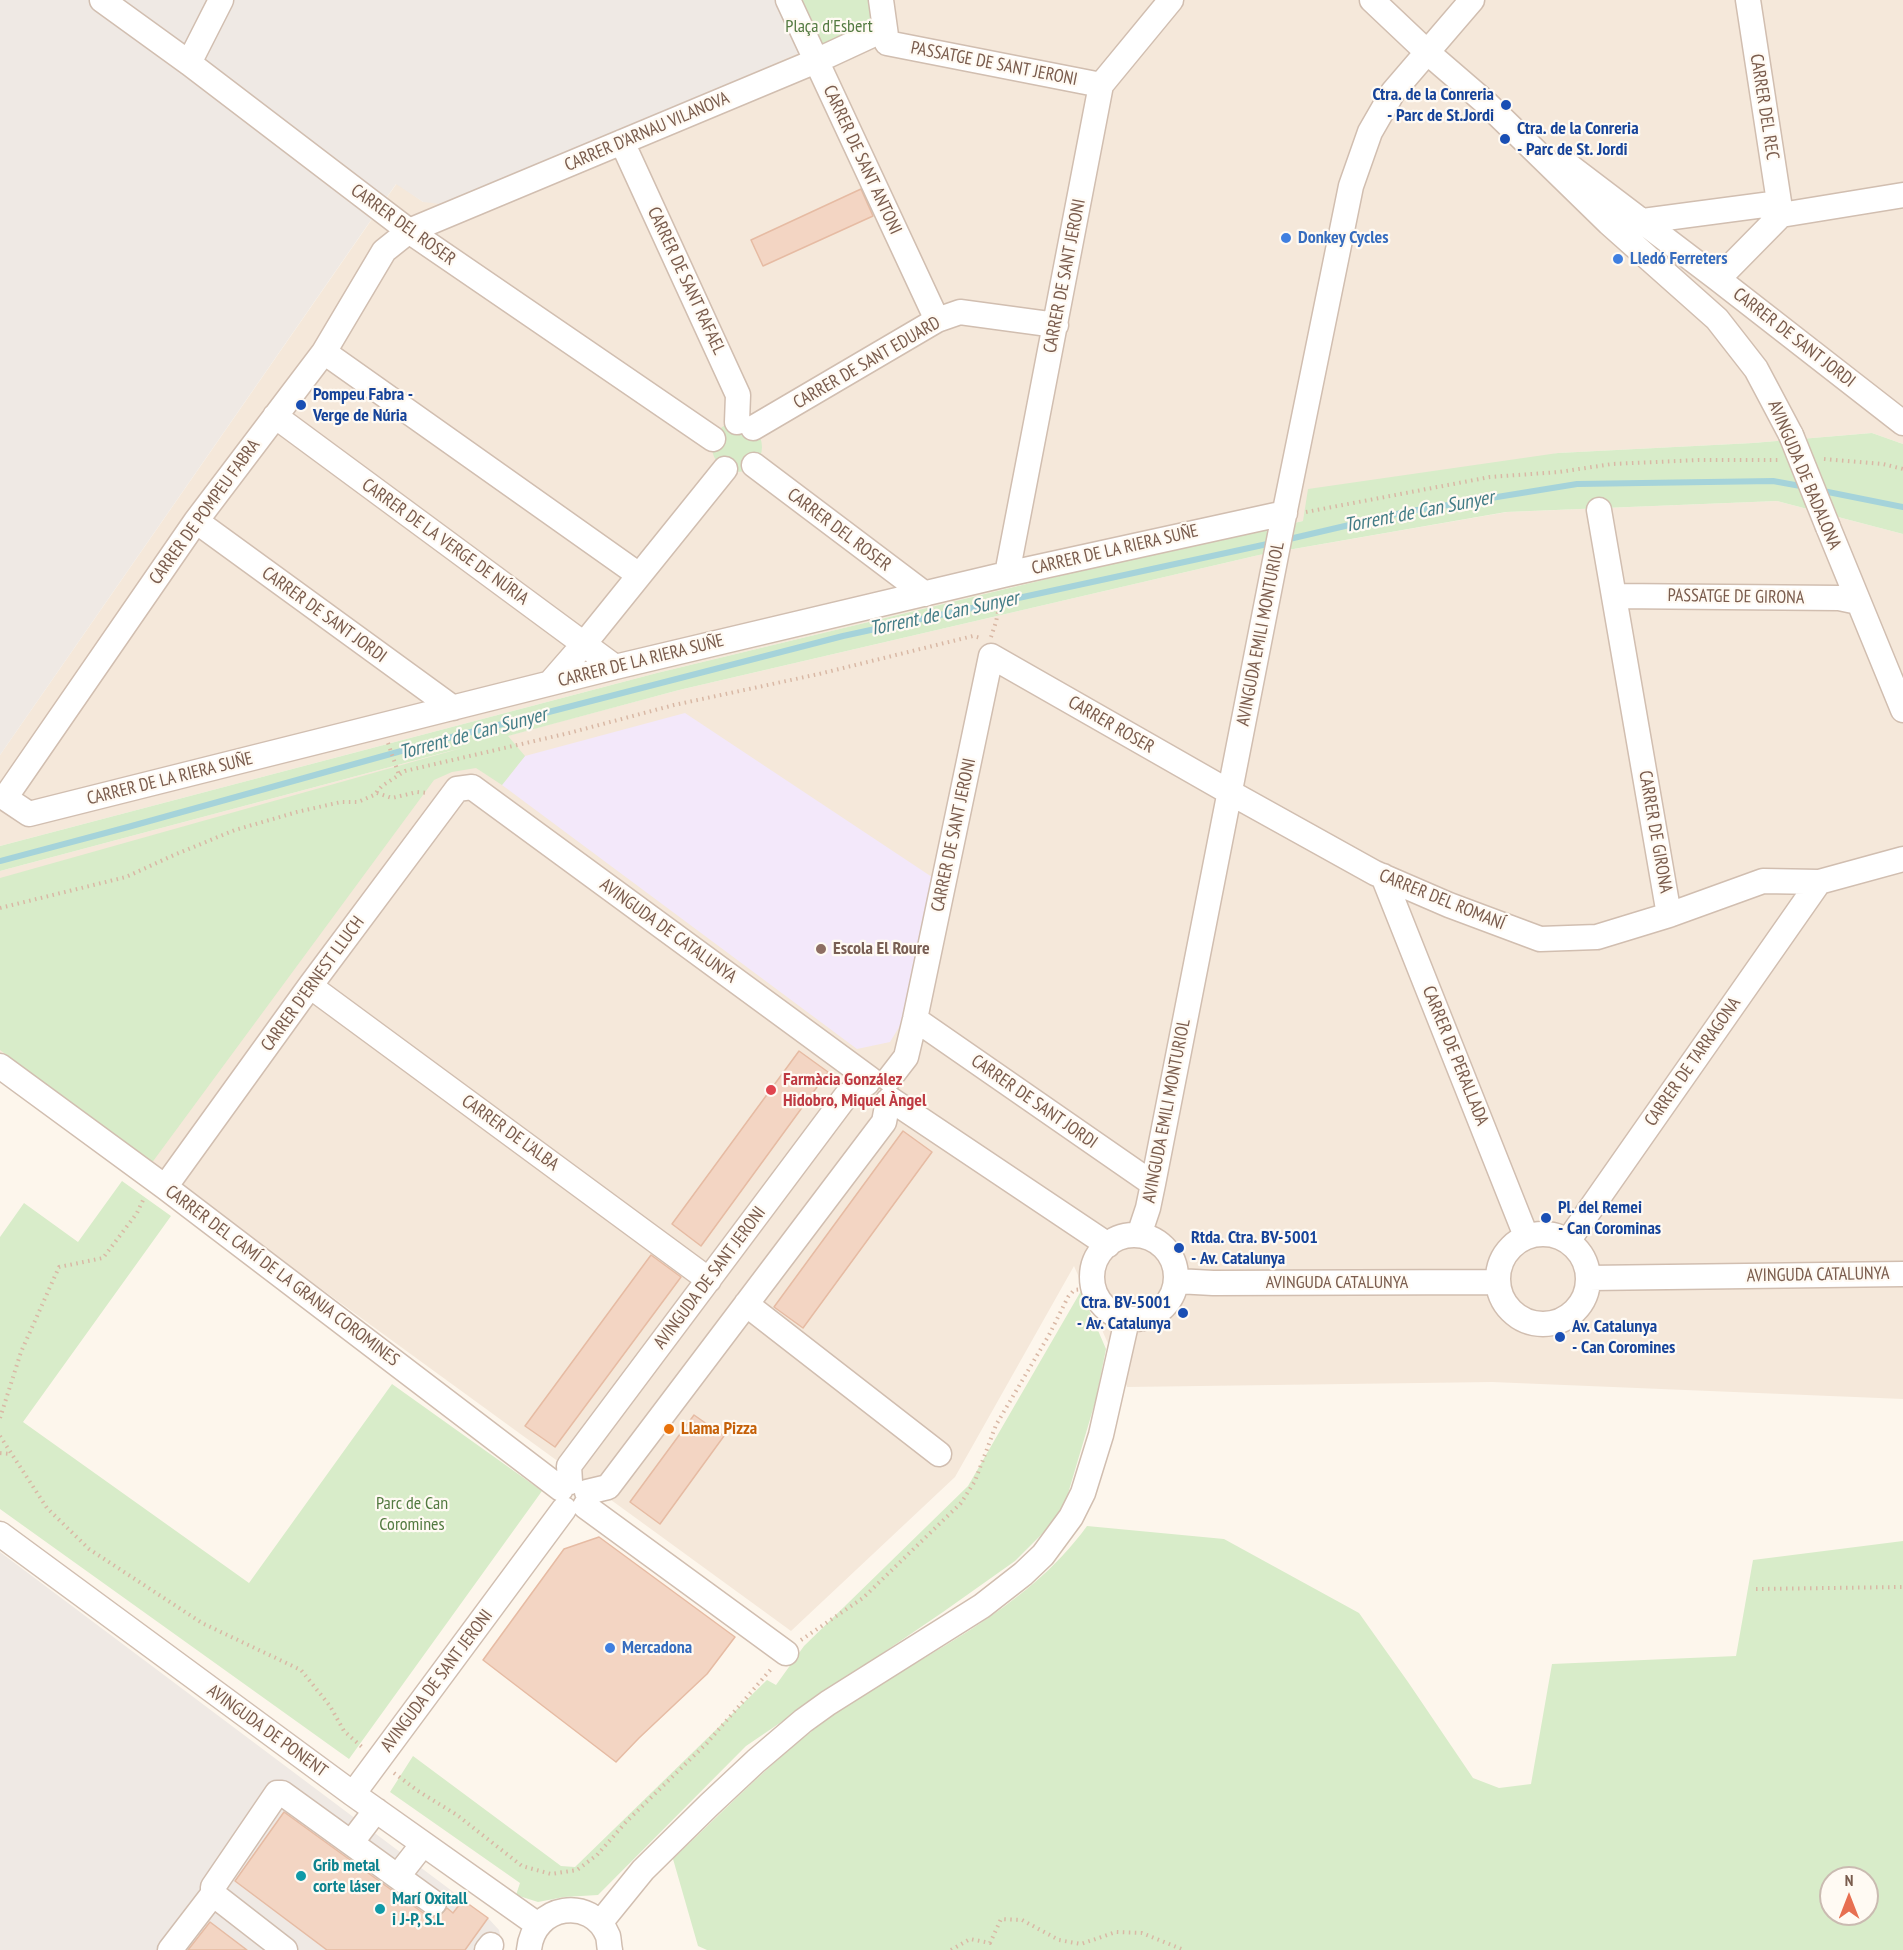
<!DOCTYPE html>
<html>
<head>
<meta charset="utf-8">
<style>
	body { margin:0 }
	#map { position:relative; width:1903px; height:1950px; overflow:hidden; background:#fdf6ec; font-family:"PT Sans Narrow",sans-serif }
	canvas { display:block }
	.north { position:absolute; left:1819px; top:1866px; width:60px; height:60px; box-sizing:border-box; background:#fffaf3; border:2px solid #cabbb1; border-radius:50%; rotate:0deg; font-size:16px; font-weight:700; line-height:24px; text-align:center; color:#7a5c4d }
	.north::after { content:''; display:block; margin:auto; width:21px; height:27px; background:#e76f51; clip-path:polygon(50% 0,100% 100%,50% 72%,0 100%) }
</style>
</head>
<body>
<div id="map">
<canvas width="1903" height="1950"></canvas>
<div class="north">N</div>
</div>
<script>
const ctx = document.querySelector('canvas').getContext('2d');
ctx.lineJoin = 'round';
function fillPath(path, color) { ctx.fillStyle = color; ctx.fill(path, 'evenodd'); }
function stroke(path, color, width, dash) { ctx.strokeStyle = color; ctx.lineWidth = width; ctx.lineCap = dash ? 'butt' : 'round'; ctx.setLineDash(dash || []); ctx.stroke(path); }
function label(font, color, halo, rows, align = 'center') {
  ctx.font = font + ' "PT Sans Narrow",sans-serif'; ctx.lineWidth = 4.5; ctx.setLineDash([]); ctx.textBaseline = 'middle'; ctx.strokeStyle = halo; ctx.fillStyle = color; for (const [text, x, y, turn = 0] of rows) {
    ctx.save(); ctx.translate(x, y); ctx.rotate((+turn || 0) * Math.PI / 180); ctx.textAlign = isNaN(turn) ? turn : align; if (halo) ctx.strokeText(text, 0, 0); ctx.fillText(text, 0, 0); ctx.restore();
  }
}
fillPath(new Path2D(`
	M777 0H1903V444L1872 433 1753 443 1558 453 1303 521 1105 565 657 673 0 846V755L397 183 423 202Z
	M1777 501 1903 534V1399L1492 1382 1127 1387 1074 1266 955 1477 791 1631 0 1055V871L679 690 1259 555 1507 512Z`), '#f5e8da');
fillPath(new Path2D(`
	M0 0H777L801 52 450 205 423 202 396 184 0 755Z
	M0 1552 488 1918 499 1930 503 1950H0Z`), '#efe9e4');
fillPath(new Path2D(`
	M685 713 935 879 904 1019 890 1042 857 1049 502 785 525 756Z`), '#f3e8fa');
fillPath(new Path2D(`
	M788 0H881L883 20 825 58Z
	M712 447a25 25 0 1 1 50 0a25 25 0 1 1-50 0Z
	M1872 433 1903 444V534L1777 501 1506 512 1259 555 679 690 508 736 525 756 502 785 476 768 452 772 434 780 151 1164 0 1050V878L469 746 0 871V846L657 673 1105 565 1303 521 1308 489 1558 453 1753 443Z
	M122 1181 171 1216 23 1422 249 1583 392 1384 542 1491 349 1759 0 1509V1237L24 1203 78 1242Z
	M1081 1291 1106 1349 1096 1399 1062 1514 1015 1561 943 1612 746 1746 598 1895 564 1897 538 1902 516 1895 520 1883 390 1792 413 1756 561 1866 575 1867 767 1680 776 1685 804 1646 968 1486Z
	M1087 1526 1224 1539 1359 1613 1408 1682 1473 1778 1499 1788 1531 1784 1552 1664 1736 1656 1753 1560 1903 1541V1950H707L698 1946 673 1859C726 1809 777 1755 836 1713 922 1654 1025 1612 1087 1526ZM1831 1878H1867V1914H1831Z`), '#d8ecc9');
stroke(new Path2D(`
	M1818 490 1903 507
	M1285 540 1405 512 1577 484 1773 481 1806 487
	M0 861 128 827 448 738 843 636 1272 543`), '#a5d3da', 6);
const building = new Path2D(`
	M861 189 873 216 763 266 751 240Z
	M799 1051 828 1072 701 1246 672 1224Z
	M903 1131 932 1152 803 1328 774 1307Z
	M651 1255 681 1277 555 1447 525 1426Z
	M694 1415 724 1436 660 1524 630 1502Z
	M599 1537 735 1637 707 1674 639 1738 616 1762 483 1660 564 1549Z
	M284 1812 426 1915 433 1917 439 1916 447 1908 453 1913 463 1900 488 1918 465 1950H327L235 1881Z
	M210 1922 247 1950H188Z`);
fillPath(building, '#f3d5c3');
stroke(building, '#e6bba3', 1.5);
const minor = new Path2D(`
	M102 0 189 63 409 231 713 439
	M788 0 937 320
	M881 0 887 43 1101 85
	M1372 0 1427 52 1485 102 1609 223 1717 319 1756 369 1791 435
	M1748 0 1781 215
	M885 29 816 61 409 231 384 251 324 352 196 521 5 798 29 814 615 667 1007 574 1285 513
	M189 63 221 0
	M622 142 738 395 737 422
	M1568 165 1718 279 1903 423
	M1643 221 1779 203
	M1718 279 1781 215 1903 195
	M324 352 639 575
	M275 416 615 667
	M753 428 937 320 960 312 1056 325
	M754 465 925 594
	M1599 510 1669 915 1763 881 1819 882 1903 859
	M196 521 453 708
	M1828 527 1903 710
	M1007 574 1101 85 1171 0
	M1614 596 1839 598 1858 602
	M550 683 584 644 725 469
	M1383 876 1526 1236
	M310 986 709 1280
	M915 1019 1153 1184
	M0 1066 165 1187 561 1489
	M889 1079 906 1057 915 1019 991 656 1231 793 1375 873 1449 905 1540 939 1597 937 1669 915
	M890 1099 1108 1245
	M165 1187 310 986 457 789 472 787 870 1079
	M1498 1279a45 45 0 1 1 90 0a45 45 0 1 1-90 0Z
	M1092 1277a42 42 0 1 1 84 0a42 42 0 1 1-84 0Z
	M1139 1235 1148 1208 1153 1184 1280 535 1351 186 1370 132 1393 92 1472 0
	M1568 1241 1819 882
	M1589 1278 1903 1274
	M1177 1281 1213 1283 1497 1282
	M746 1304 939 1454
	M570 1482 569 1466 846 1096 867 1083
	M587 1492 608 1487 884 1122 888 1101
	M585 1506 786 1653
	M0 1534 353 1794 538 1925
	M353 1794 564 1509
	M351 1843 376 1810
	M398 1876 423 1844
	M213 1894 285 1950
	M600 1923 643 1870 709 1805 756 1761 803 1721 828 1703 982 1606 1023 1574 1043 1555 1071 1517 1083 1493 1101 1435 1127 1320
	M170 1950 213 1894V1887L277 1793H282L434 1903
	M487 1950 491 1945
	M529 1950C533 1904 592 1896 608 1936 609 1940 609 1946 610 1950`);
stroke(minor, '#d1beb0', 27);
stroke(new Path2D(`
	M1824 459 1883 464 1903 469
	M1306 512 1490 477 1559 472 1612 464 1699 460H1780
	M991 637 996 622 1001 597
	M388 743 399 775
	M377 793 392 798 417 792 428 793
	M0 908 126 877 174 855 235 830 297 812 341 802H358L374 795 382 786 405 771 569 733 674 705 819 674 973 636 981 638
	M0 1418 21 1352 59 1267 103 1258 137 1213 144 1198
	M0 1436 47 1508 89 1549 202 1623 301 1670 330 1706 344 1731 362 1747
	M0 1453 11 1454
	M1756 1589 1903 1587
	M801 1640 863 1598 961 1503 975 1481 996 1425 1049 1335 1068 1297 1074 1290 1093 1288
	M394 1773 418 1791 457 1815 522 1866 551 1874 577 1870 597 1855 626 1822 707 1743 772 1668
	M951 1950 970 1939 990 1943 1001 1919 1022 1920 1059 1940 1081 1944 1116 1932 1142 1933 1184 1950`), '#d9b8a5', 4, [1.5, 4.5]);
stroke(minor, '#fff', 24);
const minorBridge = new Path2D(`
	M1791 435 1828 527`);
stroke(minorBridge, '#d1beb0', 27, []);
stroke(minorBridge, '#fff', 24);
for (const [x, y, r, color] of [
	[1506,105,6,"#1a4fb4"],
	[1505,139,6,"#1a4fb4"],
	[1286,238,6,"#3f7fe0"],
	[1618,259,6,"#3f7fe0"],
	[301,405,6,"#1a4fb4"],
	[821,949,6,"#8d6e63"],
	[771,1090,6,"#e0444e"],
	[1546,1218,6,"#1a4fb4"],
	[1179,1248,6,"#1a4fb4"],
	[1183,1313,6,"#1a4fb4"],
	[1560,1337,6,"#1a4fb4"],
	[669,1429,6,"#e8710a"],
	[610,1648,6,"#3f7fe0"],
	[301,1876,6,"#0f9aa8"],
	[380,1909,6,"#0f9aa8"]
]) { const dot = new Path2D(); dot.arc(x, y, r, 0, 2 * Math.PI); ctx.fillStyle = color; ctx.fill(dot); stroke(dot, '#fffaf3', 2); }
label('18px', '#537a41', '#fffaf3', [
	["Plaça d'Esbert",829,27],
	["Parc de Can",412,1504],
	["Coromines",412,1525]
]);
label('18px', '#7a5c4d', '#fffaf3', [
	["PASSATGE DE SANT JERONI",994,64,11],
	["CARRER DEL REC",1764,107,81],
	["CARRER D'ARNAU VILANOVA",647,132,-23],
	["CARRER DE SANT ANTONI",862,160,65],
	["CARRER DEL ROSER",403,225,36],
	["CARRER DE SANT JERONI",1065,276,-79],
	["CARRER DE SANT RAFAEL",686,281,65],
	["CARRER DE SANT JORDI",1794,338,38],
	["CARRER DE SANT EDUARD",867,363,-30],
	["AVINGUDA DE BADALONA",1804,475,67],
	["CARRER DE POMPEU FABRA",205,512,-54],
	["CARRER DEL ROSER",839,530,37],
	["CARRER DE LA VERGE DE NÚRIA",445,542,36],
	["CARRER DE LA RIERA SUÑE",1115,550,-13],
	["PASSATGE DE GIRONA",1736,597,1],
	["CARRER DE SANT JORDI",324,615,36],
	["AVINGUDA EMILI MONTURIOL",1261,634,-79],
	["CARRER DE LA RIERA SUÑE",641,661,-14],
	["CARRER ROSER",1111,725,30],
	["CARRER DE LA RIERA SUÑE",170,779,-14],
	["CARRER DE GIRONA",1655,832,80],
	["CARRER DE SANT JERONI",954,835,-78],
	["CARRER DEL ROMANÍ",1442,900,22],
	["AVINGUDA DE CATALUNYA",668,931,36],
	["CARRER D'ERNEST LLUCH",313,984,-54],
	["CARRER DE PERALLADA",1455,1056,68],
	["CARRER DE TARRAGONA",1693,1062,-55],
	["CARRER DE SANT JORDI",1034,1102,35],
	["AVINGUDA EMILI MONTURIOL",1167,1111,-79],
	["CARRER DE L'ALBA",510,1133,36],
	["AVINGUDA CATALUNYA",1818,1275,-1],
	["CARRER DEL CAMÍ DE LA GRANJA COROMINES",282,1276,37],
	["AVINGUDA DE SANT JERONI",710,1278,-53],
	["AVINGUDA CATALUNYA",1337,1283],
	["AVINGUDA DE SANT JERONI",437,1681,-53],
	["AVINGUDA DE PONENT",267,1731,36]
]);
label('bold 18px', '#164399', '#fffaf3', [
	["Ctra. de la Conreria",1494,95,"right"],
	["- Parc de St.Jordi",1494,116,"right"],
	["Ctra. de la Conreria",1517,129],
	["- Parc de St. Jordi",1517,150],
	["Pompeu Fabra -",313,395],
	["Verge de Núria",313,416],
	["Pl. del Remei",1558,1208],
	["- Can Corominas",1558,1229],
	["Rtda. Ctra. BV-5001",1191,1238],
	["- Av. Catalunya",1191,1259],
	["Ctra. BV-5001",1171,1303,"right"],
	["- Av. Catalunya",1171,1324,"right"],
	["Av. Catalunya",1572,1327],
	["- Can Coromines",1572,1348]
], 'left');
label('bold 18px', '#366cbe', '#fffaf3', [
	["Donkey Cycles",1298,238],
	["Lledó Ferreters",1630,259],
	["Mercadona",622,1648]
], 'left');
label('bold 18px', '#785e54', '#fffaf3', [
	["Escola El Roure",833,949]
], 'left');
label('bold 18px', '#be3a42', '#fffaf3', [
	["Farmàcia González",783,1080],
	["Hidobro, Miquel Àngel",783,1101]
], 'left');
label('bold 18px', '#c56008', '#fffaf3', [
	["Llama Pizza",681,1429]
], 'left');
label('bold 18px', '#0d838f', '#fffaf3', [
	["Grib metal",313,1866],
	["corte láser",313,1887],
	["Marí Oxitall",392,1899],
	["i J-P, S.L",392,1920]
], 'left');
label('italic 20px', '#437c86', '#fffaf3', [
	["Torrent de Can Sunyer",1419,512,-11],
	["Torrent de Can Sunyer",944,614,-12],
	["Torrent de Can Sunyer",473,734,-15]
]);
</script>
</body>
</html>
